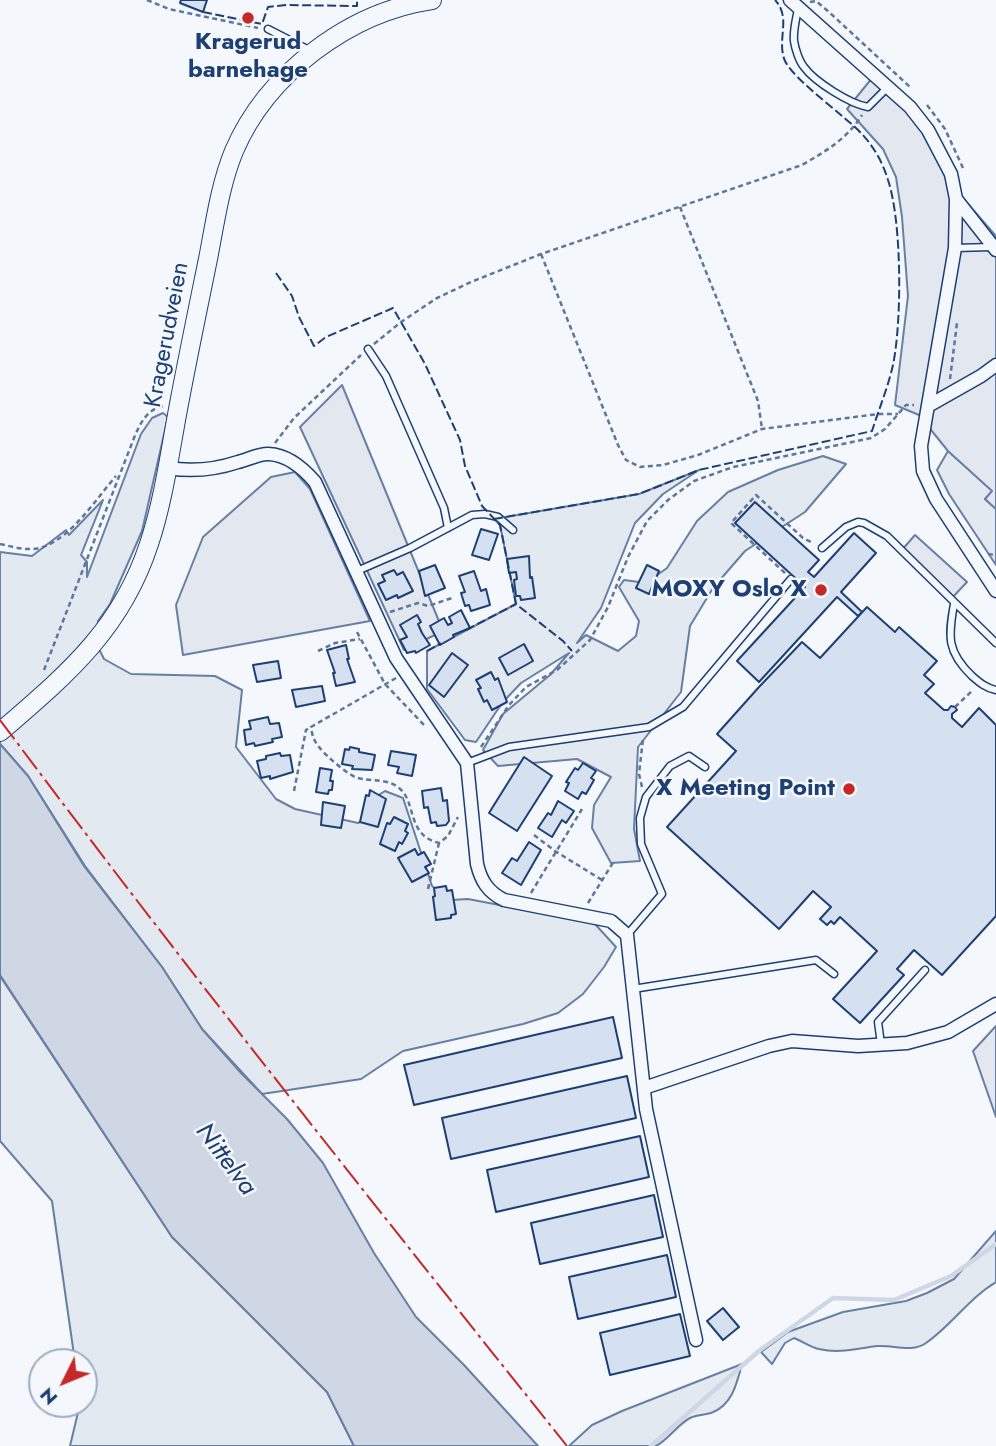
<!DOCTYPE html>
<html>
<head>
<meta charset="utf-8">
<style>
	body { margin:0 }
	#map { position:relative; width:996px; height:1446px; overflow:hidden; background:#f4f7fb; font-family:Jost,sans-serif }
	canvas { display:block }
	.north { position:absolute; left:28px; top:1348px; width:70px; height:70px; box-sizing:border-box; background:#f4f7fb; border:2px solid #9eadc5; border-radius:50%; rotate:227deg; font-size:19px; font-weight:700; line-height:28px; text-align:center; color:#1d3f73 }
	.north::after { content:''; display:block; margin:auto; width:24px; height:32px; background:#c62828; clip-path:polygon(50% 0,100% 100%,50% 72%,0 100%) }
</style>
</head>
<body>
<div id="map">
<canvas width="996" height="1446"></canvas>
<div class="north">N</div>
</div>
<script>
const ctx = document.querySelector('canvas').getContext('2d');
ctx.lineJoin = 'round';
function fillPath(path, color) { ctx.fillStyle = color; ctx.fill(path, 'evenodd'); }
function stroke(path, color, width, dash) { ctx.strokeStyle = color; ctx.lineWidth = width; ctx.lineCap = dash ? 'butt' : 'round'; ctx.setLineDash(dash || []); ctx.stroke(path); }
function label(font, color, halo, rows, align = 'center') {
  ctx.font = font + ' Jost,sans-serif'; ctx.lineWidth = 5; ctx.setLineDash([]); ctx.textBaseline = 'middle'; ctx.strokeStyle = halo; ctx.fillStyle = color; for (const [text, x, y, turn = 0] of rows) {
    ctx.save(); ctx.translate(x, y); ctx.rotate((+turn || 0) * Math.PI / 180); ctx.textAlign = isNaN(turn) ? turn : align; if (halo) ctx.strokeText(text, 0, 0); ctx.fillText(text, 0, 0); ctx.restore();
  }
}
const green = new Path2D(`
	M163 413 168 417 142 531 110 604 98 621 96 643 104 659 131 674 215 676 242 690 236 747 276 799 295 809 358 823 369 817 377 796 385 791 403 798 432 886 451 900 468 899 594 923 616 947 604 967 583 994 558 1013 523 1024 403 1051 361 1079 262 1094 202 1029 162 967 85 866 28 776 0 744V552L32 556 66 530 69 535 103 500 81 555 87 562V577L141 434 152 418Z
	M948 451 993 491 985 499 996 509V565L949 494 937 470Z
	M823 456 846 464 805 512 745 551 713 588 690 626 681 692 638 747 634 829 640 861 611 863 592 828 594 805 611 777 577 759 498 766 483 750 503 714 550 675 569 653 521 683 502 703 476 742 465 740 427 689V651L516 604 500 525 494 519 639 494 699 470 663 494 635 523 601 608 577 643 586 635 618 651 636 636 639 621 619 587 624 580 646 583 667 568 697 521 728 492 778 470Z
	M0 976 172 1237 327 1392 354 1446H70L80 1404H84V1362H75L52 1201 0 1141Z
	M996 1231V1282C969 1298 952 1325 926 1343 912 1353 894 1345 878 1346 858 1348 840 1354 819 1349 810 1347 802 1341 794 1338L785 1343 772 1364 761 1352 788 1332 843 1312 906 1301 927 1293 954 1279Z
	M742 1364C737 1383 732 1406 711 1413 704 1415 696 1415 690 1418 677 1425 669 1439 656 1446H569L592 1425 622 1411Z`);
fillPath(green, '#e3e9f0');
stroke(green, '#687fa3', 2);
const parking = new Path2D(`
	M872 78 922 126 947 180 996 236V509L985 499 992 491 948 451 919 415 895 405 908 296 902 217 896 177 883 149 847 109Z
	M342 385 443 631 404 650 300 427Z
	M295 472 310 489 370 621 183 655 176 605 203 537 271 477Z
	M915 535 967 582 950 600 901 551Z
	M996 1026V1117L973 1051Z`);
fillPath(parking, '#e3e8f0');
stroke(parking, '#687fa3', 2);
const water = new Path2D(`
	M0 744 28 776 84 866 162 967 202 1029 241 1073 287 1119 323 1163 374 1253 416 1317 464 1365 538 1446H354L327 1392 172 1237 0 975Z`);
fillPath(water, '#cfd7e4');
stroke(water, '#687fa3', 2);
stroke(new Path2D(`
	M651 1446 760 1350 833 1298 894 1300 951 1276 996 1244`), '#cfd7e4', 4.5);
const building = new Path2D(`
	M181 0H207L203 12 180 3Z
	M755 502 819 560 808 572 814 577 854 533 876 553 841 592 862 612 858 616 837 597 759 682 737 661 805 587 735 523Z
	M481 529 498 534 489 560 472 555Z
	M529 556 530 578 532 577 535 598 521 600 520 596H516L514 580 517 579 516 572 509 573 507 559Z
	M435 565 445 588 425 596 419 571Z
	M647 565 659 571 649 594 636 588Z
	M394 570 397 575 403 572 413 591 398 598 397 595 386 600 378 584 385 581 382 575Z
	M474 571 481 591 486 589 490 605 471 611 469 605 465 606 461 593 465 592 459 576Z
	M867 607 895 632 899 627 937 661 924 675 934 684 925 693 944 710H948L951 706 955 707 957 710 952 714V718L962 727 979 708 996 725V916L942 975 914 950 897 969 904 975 860 1023 833 999 877 951 840 917 834 924 831 921 827 925 820 919 831 907 813 891 779 929 667 827 736 751 717 734 759 687 802 642 820 658Z
	M461 610 470 628 453 635 454 637 440 645 430 626 444 618 448 625 452 623 449 617Z
	M417 615 421 622 418 624 422 633 430 645 416 653 415 651 407 653 400 640 407 637 400 625Z
	M524 644 533 661 508 675 499 658Z
	M346 645 349 659H347L355 682 336 686 333 673H335L327 650Z
	M452 653 468 665 444 697 429 685Z
	M278 661 281 678 257 682 253 665Z
	M491 672 495 680 498 678 507 702 492 710 487 700 484 702 478 689 481 688 476 680Z
	M322 686 325 701 296 707 292 690Z
	M268 717 270 724 279 723 282 737 272 739 273 742 255 746 254 743 246 745 244 730 251 729 249 721Z
	M350 747 359 749V752L375 755 372 770 352 769 353 766 342 764 345 749 349 750Z
	M391 751 416 755 412 776 397 773 399 767 388 765Z
	M280 753 281 756 290 755 293 772 270 779V776L261 778 257 761 266 759V756Z
	M524 757 552 776 517 831 489 813Z
	M583 763 596 771 591 778 594 780 586 794 582 792 578 799 565 791 569 783 566 782 575 768 578 770Z
	M320 768 332 770 330 781H333L332 790H329L328 794 316 792Z
	M441 788 443 801 447 800 449 821 446 825 437 826 436 822 431 823 428 807 424 808 422 791Z
	M370 790 386 799 378 827 360 822 366 795 369 796Z
	M558 801 574 811 566 823 562 820 552 837 538 828 548 813 551 815Z
	M323 802 345 806 341 828 321 825Z
	M394 817 408 824 405 831 408 833 402 844 399 842 395 851 380 844 387 823 390 824Z
	M529 842 541 850 521 885 502 873 512 858 517 861Z
	M415 849 418 855 424 852 431 864 425 867 429 873 412 882 398 858Z
	M446 886 447 891 452 890 456 914 451 915V918L436 920 433 897 435 896 434 888Z
	M613 1017 622 1058 414 1105 404 1065Z
	M627 1076 636 1118 451 1159 442 1118Z
	M640 1136 649 1177 496 1212 487 1170Z
	M654 1195 663 1237 540 1264 531 1223Z
	M667 1255 676 1297 578 1319 569 1277Z
	M723 1308 739 1327 723 1340 707 1321Z
	M680 1314 690 1356 610 1375 600 1333Z`);
fillPath(building, '#d5e0f0');
stroke(building, '#1d3f73', 2);
const lane = new Path2D(`
	M798 9C796 20 793 30 794 41 795 48 799 61 804 67 815 82 850 104 868 107L888 87
	M268 29 311 51
	M955 248 991 247
	M368 349 386 376 444 508 448 528
	M822 548 846 527 858 522 864 523 887 536 996 643
	M357 571 410 548 472 515 485 514 498 517 513 530
	M954 604C948 637 947 652 972 676 980 683 986 688 996 690
	M467 763 509 747 649 727 683 707 791 579
	M627 935 662 894 641 844 640 818 646 797 670 766 689 756 705 767
	M633 989 816 960 834 974
	M881 1044 878 1022 925 970`);
const street = new Path2D(`
	M790 0 910 107 928 130 951 174 956 199 955 248 921 446 923 471 936 499 996 591
	M956 199 996 250
	M928 406 981 376 996 365
	M168 468C193 472 214 470 238 462 247 460 260 453 269 454 288 455 303 468 315 482L396 658 467 763 477 864C481 881 488 892 504 900L611 921 627 935 646 1109 696 1340
	M644 1088 769 1046 792 1041 858 1046 907 1043 948 1032 996 1004`);
const secondary = new Path2D(`
	M0 732C66 675 121 630 149 544 164 499 170 451 179 404 188 356 198 308 208 259 215 223 220 185 234 151 267 74 349 12 432 0`);
stroke(lane, '#1d3f73', 9);
stroke(street, '#1d3f73', 15);
stroke(secondary, '#1d3f73', 20);
stroke(new Path2D(`
	M147 0 169 9 258 28
	M810 2 816 1 829 12 910 87
	M927 105 945 129 963 168
	M680 207 758 401 762 429
	M541 254 618 445 626 460 640 467 663 465 698 455 762 429 878 414H898
	M374 344 401 322 437 298 471 282 541 254 802 165C826 151 847 139 862 115
	M950 379 957 323
	M275 443 294 418 361 355
	M0 544C14 547 29 552 43 547 73 536 96 499 116 476
	M988 554 996 555
	M785 573 731 523 756 495 803 538 813 543
	M390 612 418 603 428 606 452 598
	M357 632 385 684 424 725
	M318 651 335 643 360 639
	M44 670 134 438C140 424 146 410 163 406
	M396 678 311 727C312 735 314 741 319 747 325 755 349 776 358 778 372 782 387 778 399 788 417 802 406 835 439 843L448 836 458 817
	M955 707 973 690
	M481 747 509 705 526 687 557 670 590 640 608 607 628 557 647 521 668 500 694 481 733 467 871 438 885 429 906 405H914
	M642 787 639 774 643 739
	M294 791 306 730 311 727
	M534 835 555 851 602 880
	M428 889 439 843
	M531 893 582 809
	M588 903 614 861`), '#5e769c', 2.5, [5, 3.5]);
stroke(lane, '#f4f7fb', 6);
stroke(street, '#f4f7fb', 12);
stroke(secondary, '#f4f7fb', 18);
stroke(new Path2D(`
	M203 12 262 24 268 7 286 5 357 6V0
	M276 273 292 296 299 317 314 346 326 337 393 308 425 364 460 440 465 466 482 506 500 525 516 604 563 641 572 651
	M494 519 639 494 699 470 872 431C879 409 888 387 893 365 902 321 902 222 888 180 883 163 874 147 862 134 844 115 795 81 785 61 776 40 792 18 775 0
	M466 630 516 604
	M427 651 441 643`), '#1d3f73', 2, [9, 3.5]);
stroke(new Path2D(`
	M0 720C184 966 375 1206 567 1446`), '#c62828', 2, [24, 5, 3.5, 5]);
for (const [x, y, r, color] of [
	[248,18,7,"#c62828"],
	[821,590,7,"#c62828"],
	[849,789,7,"#c62828"]
]) { const dot = new Path2D(); dot.arc(x, y, r, 0, 2 * Math.PI); ctx.fillStyle = color; ctx.fill(dot); stroke(dot, '#f4f7fb', 2.5); }
label('bold 24px', '#1d3f73', '#f4f7fb', [
	["Kragerud",248,43,"center"],
	["barnehage",248,71,"center"],
	["MOXY Oslo X",807,590],
	["X Meeting Point",835,789]
], 'right');
label('24px', '#1d3f73', '#f4f7fb', [
	["Kragerudveien",168,335,-79]
]);
label('italic 26px', '#1d3f73', '#f4f7fb', [
	["Nittelva",225,1160,53]
]);
</script>
</body>
</html>
